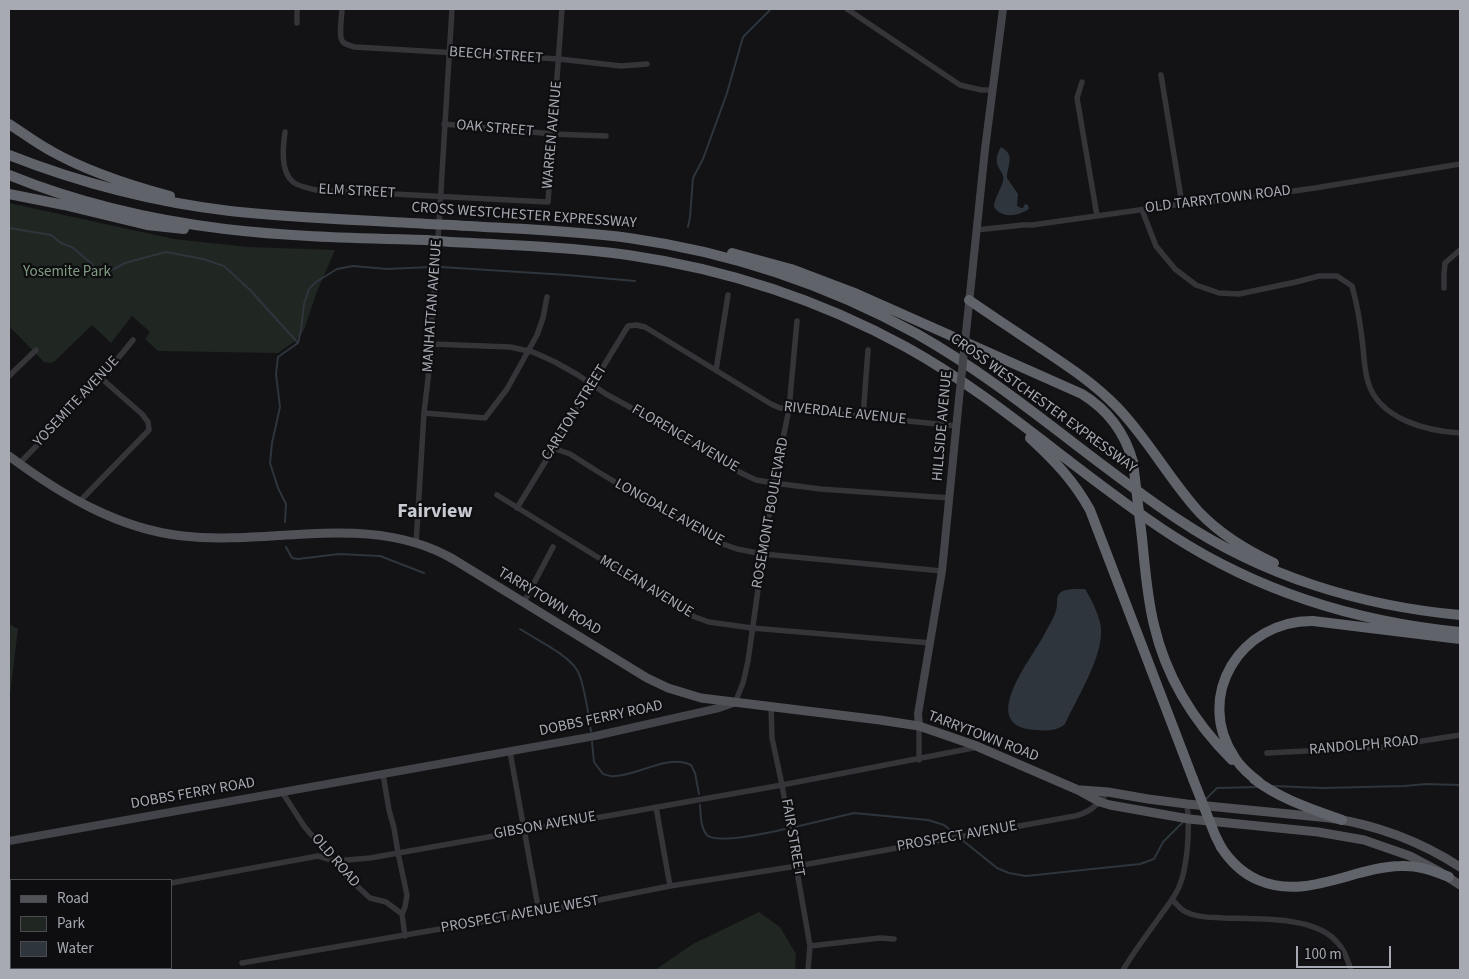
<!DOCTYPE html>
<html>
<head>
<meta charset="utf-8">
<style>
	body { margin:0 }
	#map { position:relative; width:1469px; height:979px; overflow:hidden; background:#131315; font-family:"Source Sans 3",sans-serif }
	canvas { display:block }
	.frame { position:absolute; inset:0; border:10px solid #a7aab3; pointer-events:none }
	.legend { position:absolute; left:10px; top:879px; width:162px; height:90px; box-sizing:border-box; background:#0e0e10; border:1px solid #4b4c51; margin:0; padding:6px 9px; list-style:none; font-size:15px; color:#a7aab3 }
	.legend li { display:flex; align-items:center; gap:10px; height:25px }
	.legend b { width:25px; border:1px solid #4b4c51 }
	.scale { position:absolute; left:1296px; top:946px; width:95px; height:22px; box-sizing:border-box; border:2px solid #a7aab3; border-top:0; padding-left:6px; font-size:15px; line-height:18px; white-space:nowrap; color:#a7aab3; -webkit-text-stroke:4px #0e0e10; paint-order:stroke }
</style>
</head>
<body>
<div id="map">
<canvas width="1469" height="979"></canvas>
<div class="frame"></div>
<ul class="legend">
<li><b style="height:6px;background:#515258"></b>Road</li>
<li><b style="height:14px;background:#202621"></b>Park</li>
<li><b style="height:14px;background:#2e353c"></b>Water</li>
</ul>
<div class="scale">100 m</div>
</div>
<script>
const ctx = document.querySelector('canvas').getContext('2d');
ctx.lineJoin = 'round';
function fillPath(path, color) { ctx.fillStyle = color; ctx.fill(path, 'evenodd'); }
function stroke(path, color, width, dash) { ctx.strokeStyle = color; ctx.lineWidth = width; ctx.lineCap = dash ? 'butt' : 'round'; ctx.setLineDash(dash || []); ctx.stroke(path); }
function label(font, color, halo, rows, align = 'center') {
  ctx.font = font + ' "Source Sans 3",sans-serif'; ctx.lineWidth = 4.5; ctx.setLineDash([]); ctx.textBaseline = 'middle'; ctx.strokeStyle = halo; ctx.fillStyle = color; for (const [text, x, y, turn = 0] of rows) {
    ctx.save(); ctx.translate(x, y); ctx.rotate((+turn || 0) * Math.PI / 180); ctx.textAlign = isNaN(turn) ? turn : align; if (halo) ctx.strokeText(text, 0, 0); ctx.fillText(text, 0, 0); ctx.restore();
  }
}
fillPath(new Path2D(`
	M9 203 174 239 248 247 335 250 316 294 304 330 295 341 278 353 158 351 145 339 150 332 132 316 111 343 92 325 54 362 50 363 44 362 9 326Z
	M9 624 18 629 9 703Z
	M759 912 780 927 796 954 795 970H655L693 944Z`), '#202621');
fillPath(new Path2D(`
	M1001 147C1016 155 1007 166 1007 178L1018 194 1017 206 1021 208H1023L1025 204 1028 205 1029 209C1018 216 1002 219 994 207 994 198 1001 190 1003 181 1006 170 989 167 1001 147Z
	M1078 589H1085C1091 598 1101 619 1101 629 1103 657 1077 698 1065 724 1057 731 1046 731 1036 730 974 727 1034 656 1045 633 1050 624 1056 615 1057 605 1057 601 1057 596 1059 594 1063 589 1072 589 1078 589Z`), '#2e353c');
stroke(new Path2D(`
	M688 227 690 217 693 178 703 159 727 93 743 37 771 9
	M9 228 51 235 61 243 72 247 100 271 114 269 125 263 166 252 203 259 224 266 250 290 298 343
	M441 267 567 275 635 281
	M285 522 286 504 278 488 270 463 272 443 280 407 276 374 278 357 298 343 301 330 304 304 309 289 316 282 337 269 353 266 387 269 431 267
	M286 547 292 558 298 559 339 554 380 556 424 573
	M520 629C537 640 567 654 577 670 584 681 589 718 591 731
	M592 742 594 762 603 774C607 775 611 777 615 776 640 775 666 754 691 765L695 773 699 794
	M1273 786 1323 788 1404 786 1426 784 1460 785
	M1205 800 1217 788 1258 787
	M700 805C701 815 700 827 707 835 717 845 771 832 785 829
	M795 827 854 813 928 820 944 825 955 834
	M961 839 997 868 1009 873 1026 876 1140 864 1154 859 1163 842 1184 821`), '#2e353c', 2);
stroke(new Path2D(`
	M342 9C342 17 338 37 343 42 346 45 351 46 355 47L559 59 621 66 647 64
	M847 9 960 85 981 90H993
	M297 23V9
	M1161 75 1182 204
	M1082 82 1077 98 1097 216
	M444 124 553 134 606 136
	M285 132C283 147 280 171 293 182 299 187 309 188 316 190L548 202 562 9
	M1142 210 1156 246 1175 269 1196 285 1219 293 1239 294 1296 282 1319 276H1337L1352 286C1357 304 1360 321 1362 339 1364 353 1364 369 1368 382 1379 419 1426 431 1460 433
	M976 230 1023 225H1032L1182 204 1230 200 1315 188 1460 164
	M1444 288V274L1445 263 1460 250
	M432 344 510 347 533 352 555 362 578 375 606 394 657 422 733 469 756 480 774 483 820 489 950 498
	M716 370 728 295
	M9 376 36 350
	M424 413 485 418 507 389 537 335 543 318 547 297
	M863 417 868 350
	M553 448 570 454 600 473 689 526 723 544 737 549 763 554 942 571
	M19 464C58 423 98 384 133 340
	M497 495 620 571 661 598 695 617 709 622 752 628 931 643
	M79 502 149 430 148 422 142 414 101 378
	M517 508 628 326 636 325 645 327 771 404 780 408 957 426
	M416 544 424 413 432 344 431 326 436 272 452 9
	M524 602 553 547
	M735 703 743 683 748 661 763 554 774 483 789 409 797 321
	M771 707 772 738 782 785 810 946 808 970
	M919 726V760
	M510 752 539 912
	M1267 753 1384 747 1460 735
	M383 774 389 810 394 828 398 853 407 895 405 907 402 914 405 936
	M282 792 304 826 345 875 370 898 386 902 402 914
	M656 807 670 886
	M171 883 318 856 335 861 370 858 782 785 978 747
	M1172 899C1176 904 1181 910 1186 912 1198 918 1211 917 1224 918 1255 919 1312 916 1335 940 1344 948 1347 959 1351 970
	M9 920 11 919
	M810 946 880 938 894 939
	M242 963 539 912 670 886 797 866 1075 816C1092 812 1097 804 1108 792
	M156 968 157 970
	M1123 970C1133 953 1146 936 1158 919 1164 910 1172 901 1177 891 1188 871 1190 826 1187 804`), '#353539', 5.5);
stroke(new Path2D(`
	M967 323 985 149 1003 9
	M919 726 918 714 942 571 959 399
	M9 841 595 736 719 708 733 703`), '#434449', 8);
stroke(new Path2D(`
	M9 456C60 494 118 529 183 536 273 546 369 511 453 559L647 678 668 688 701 698 880 720 919 726 974 745 1078 790 1100 802 1110 805 1189 819 1318 832 1364 840 1410 856 1440 872 1460 885
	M1081 790 1108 792 1148 799 1187 804 1330 818C1377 825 1420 841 1460 867`), '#515258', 9);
stroke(new Path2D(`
	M9 124C23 133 36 143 51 151 88 172 129 185 170 196
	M9 155C80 183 154 202 230 211 295 218 362 220 427 224
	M9 175C78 203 151 220 225 229 292 237 359 238 426 240
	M9 194 64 205 147 225 184 229
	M452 225C511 229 570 230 629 238 729 252 828 285 917 334 1011 387 1090 461 1179 520 1263 576 1361 606 1460 615
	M451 242C510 245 569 247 628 255 725 269 820 300 906 347 1002 400 1081 477 1173 536 1260 592 1358 622 1460 632
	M732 253 791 269 857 294 1082 394C1108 410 1125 433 1133 462
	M969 300C992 316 1015 331 1039 347 1066 365 1094 383 1117 407 1148 439 1169 479 1199 512 1221 535 1246 550 1274 563
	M1030 438C1055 461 1074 481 1090 510L1193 779
	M1142 538C1145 567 1147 597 1154 625 1166 677 1194 722 1232 760
	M1254 779C1280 799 1312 809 1342 820
	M1259 782C1250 775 1241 768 1235 758 1193 696 1241 620 1313 621L1460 639
	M1221 847C1230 861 1242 873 1258 880 1306 901 1353 867 1401 866 1419 865 1433 871 1449 877`), '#61636a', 10);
stroke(new Path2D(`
	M959 399 967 323`), '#434449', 8);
stroke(new Path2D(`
	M427 224 452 225
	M426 240 451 242
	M1133 462 1142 538
	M1193 779 1215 835 1221 847`), '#61636a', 10);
label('15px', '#a7aab3', '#0e0e10', [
	["BEECH STREET",496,56,4],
	["OAK STREET",495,129,5],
	["WARREN AVENUE",553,135,-85],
	["ELM STREET",357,192,3],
	["OLD TARRYTOWN ROAD",1218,200,-7],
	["CROSS WESTCHESTER EXPRESSWAY",524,216,4],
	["MANHATTAN AVENUE",433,306,-86],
	["YOSEMITE AVENUE",77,402,-47],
	["CROSS WESTCHESTER EXPRESSWAY",1043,404,36],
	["CARLTON STREET",575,413,-58],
	["RIVERDALE AVENUE",845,414,6],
	["HILLSIDE AVENUE",943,426,-85],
	["FLORENCE AVENUE",685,439,30],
	["LONGDALE AVENUE",669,513,29],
	["ROSEMONT BOULEVARD",771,513,-80],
	["MCLEAN AVENUE",646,587,31],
	["TARRYTOWN ROAD",549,602,31],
	["DOBBS FERRY ROAD",601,719,-12],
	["TARRYTOWN ROAD",983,737,21],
	["RANDOLPH ROAD",1364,746,-5],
	["DOBBS FERRY ROAD",193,794,-10],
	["GIBSON AVENUE",545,826,-10],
	["PROSPECT AVENUE",957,837,-10],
	["FAIR STREET",792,838,80],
	["OLD ROAD",335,861,49],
	["PROSPECT AVENUE WEST",520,915,-10]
]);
label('15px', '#809c82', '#0e0e10', [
	["Yosemite Park",67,273]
]);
label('bold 20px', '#c7c9d0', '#0e0e10', [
	["Fairview",435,513]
]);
</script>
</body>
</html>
